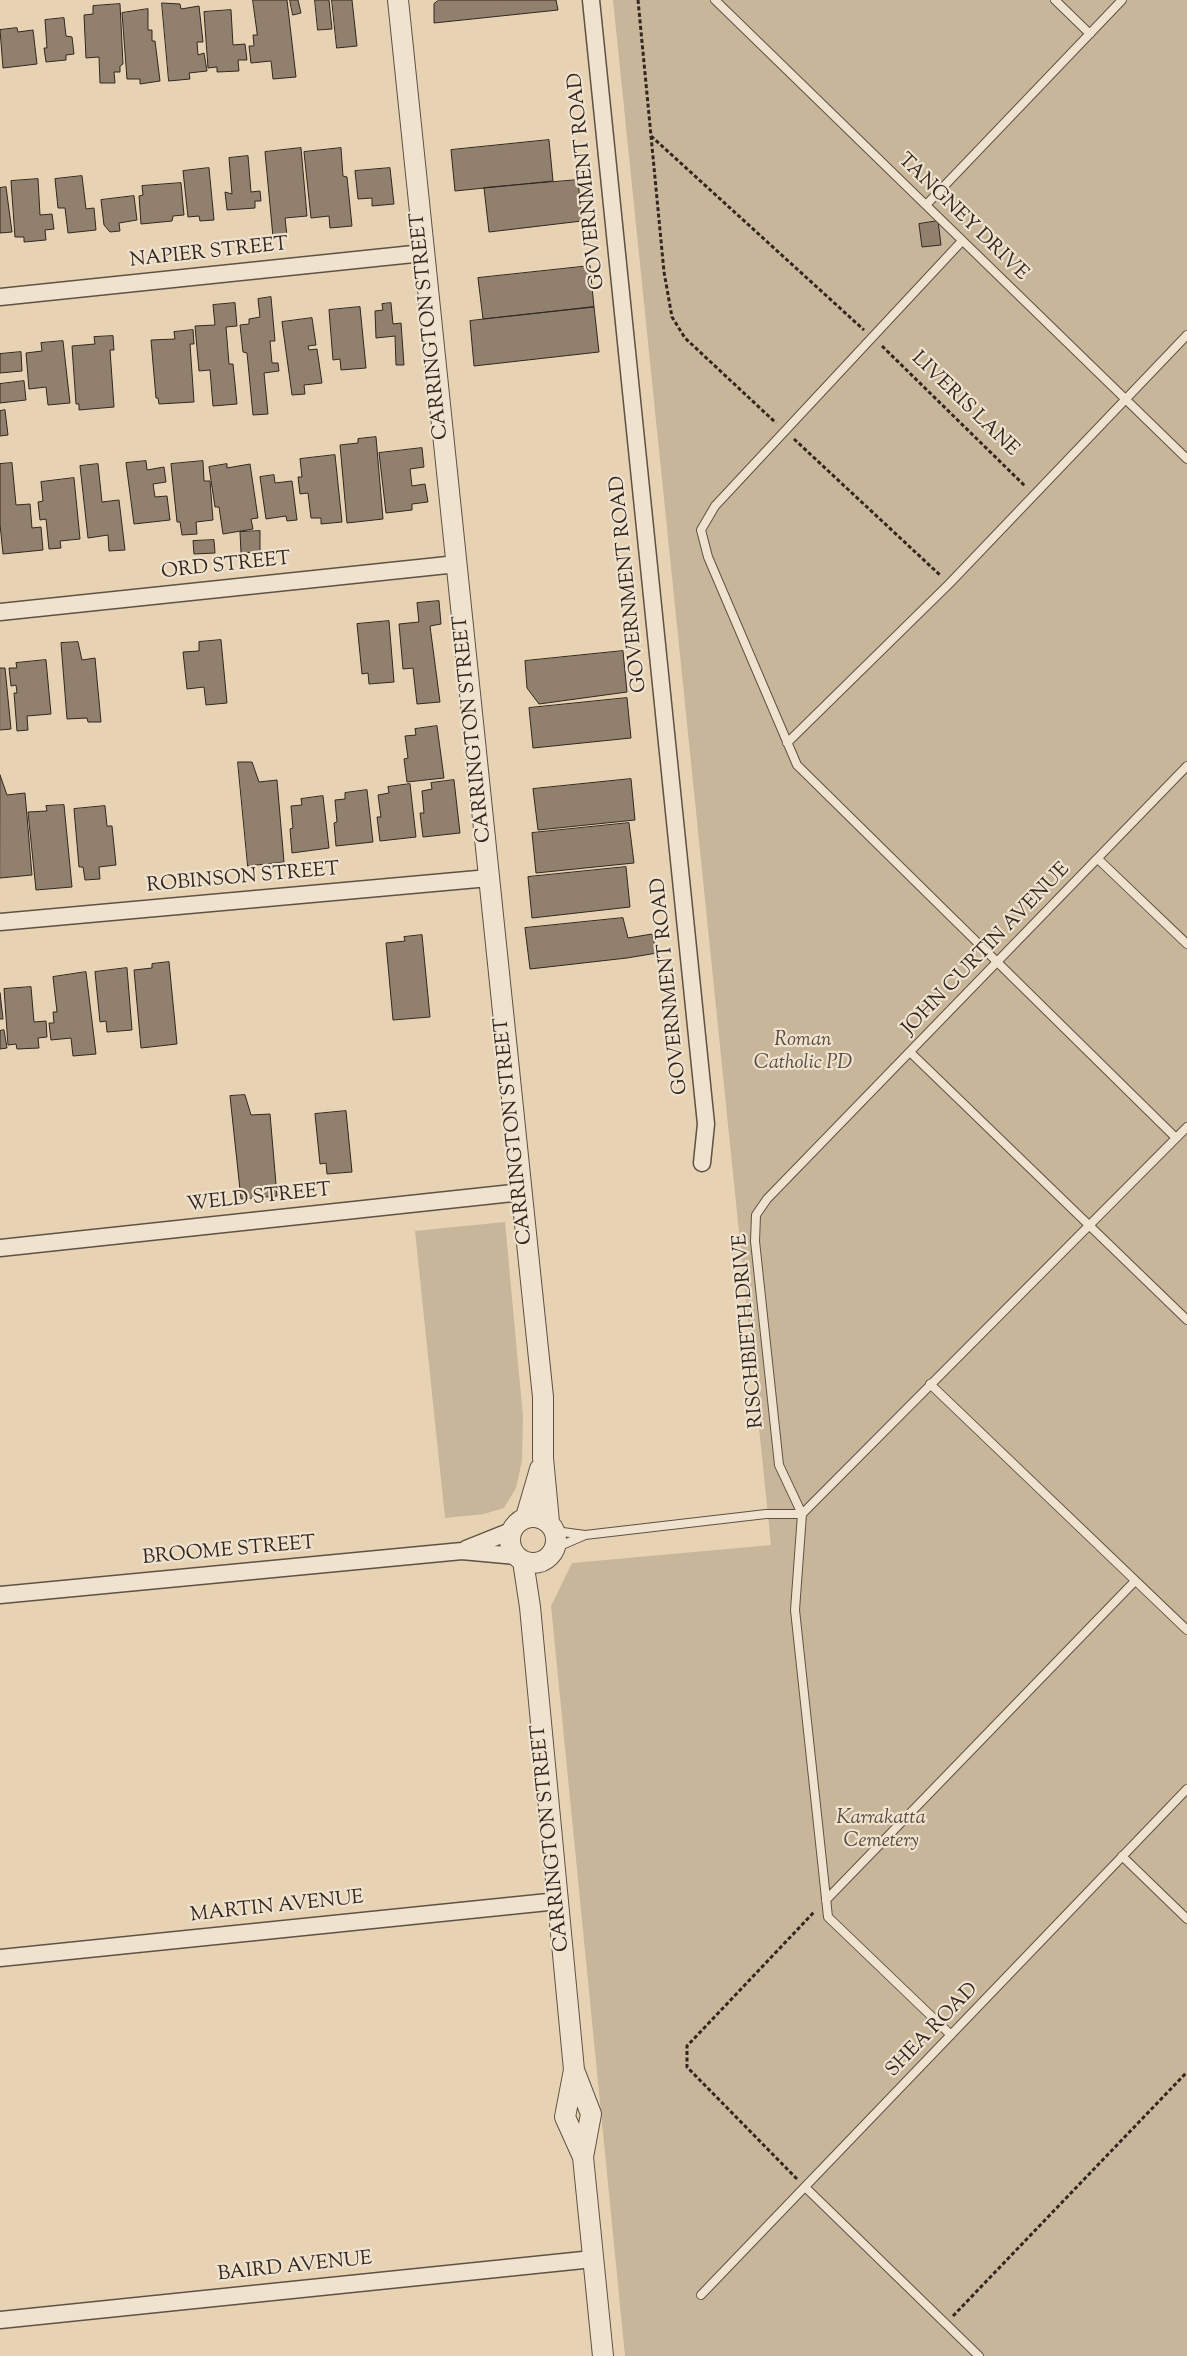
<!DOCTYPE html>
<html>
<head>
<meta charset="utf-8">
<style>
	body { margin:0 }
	canvas { display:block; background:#e7d3b4 }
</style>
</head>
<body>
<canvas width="1187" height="2356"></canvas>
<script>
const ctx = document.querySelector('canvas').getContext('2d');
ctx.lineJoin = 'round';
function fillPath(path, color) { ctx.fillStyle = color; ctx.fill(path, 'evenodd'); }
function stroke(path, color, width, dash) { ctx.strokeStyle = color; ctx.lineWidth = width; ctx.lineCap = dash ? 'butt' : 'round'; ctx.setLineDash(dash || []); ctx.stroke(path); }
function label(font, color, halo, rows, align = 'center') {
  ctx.font = font + ' "Sorts Mill Goudy",serif'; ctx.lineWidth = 4.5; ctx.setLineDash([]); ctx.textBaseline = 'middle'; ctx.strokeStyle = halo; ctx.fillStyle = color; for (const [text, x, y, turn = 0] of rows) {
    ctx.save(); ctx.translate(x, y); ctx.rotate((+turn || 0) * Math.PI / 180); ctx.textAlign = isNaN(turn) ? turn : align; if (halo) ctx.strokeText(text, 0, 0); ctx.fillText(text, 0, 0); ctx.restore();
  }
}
fillPath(new Path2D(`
	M613 0H1187V2356H625L551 1606 572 1563 771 1545Z
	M505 1222 523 1417 522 1461 516 1488 504 1508 484 1514 445 1518 415 1231Z`), '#c8b69b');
const building = new Path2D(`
	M253 0H287L296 77 273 79 271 61 251 63 249 46H254L253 35H257Z
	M290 0H298L301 13 293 15Z
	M315 0H329L332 29 318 30Z
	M332 0H352L357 46 337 48Z
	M439 0H556L558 10 434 23V4Z
	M162 3 180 4 181 9 199 6 203 42H197L198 55 204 53 207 71 189 73 190 79 169 81Z
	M120 4 123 64 120 66V72H114L115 83H100L99 57 86 58 84 15 93 14V6Z
	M148 9V30H152V41H155L160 81 140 84V79H127L122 13Z
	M231 10 233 45 245 44 247 60H238L239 71 217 72V67L208 68 204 12Z
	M64 18 66 36 72 37 74 54 66 55V60L46 62 44 48H47L45 20Z
	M17 28 18 32 33 30 37 64 3 68 0 30Z
	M549 140 553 181 455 191 451 150Z
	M301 148 307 216 285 218 287 236 273 237 265 152Z
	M341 148 343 176 347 177 352 226 330 228 329 216 311 218 304 152Z
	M248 156 251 192 260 191 261 201H255V208L227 210 225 192 232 194 229 158Z
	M209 168 214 220 200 221 199 216 188 217 183 171Z
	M390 168 394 204 372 206V198L358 199 355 171Z
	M82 176 86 209 94 208 96 230 68 233 65 208H58L55 179Z
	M38 179 40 215 52 214 54 229 45 230 46 240 24 242V237H15L11 181Z
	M578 180 582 221 489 232 484 188Z
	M181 183 184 215 173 216 172 221 141 224 139 196 143 195 142 186Z
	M6 187 12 232 0 233V188Z
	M134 196 137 220 119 223 120 231 110 232 104 225 101 200Z
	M938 221 941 245 922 247 919 224Z
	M590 266 594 307 483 319 478 278Z
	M271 297 275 341H270L272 363H278L279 371 264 373 268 414 253 415 247 353 243 352 240 325 249 324V319L260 317 258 299Z
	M235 303 237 326 226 327 229 364H233L237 404 213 406 210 370 199 371 195 326 215 325 213 305Z
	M391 303 393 324 401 323 404 365H396L395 336 376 338 375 311 383 310 382 304Z
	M360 307 366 368 341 370 340 359 333 360 329 310Z
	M594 307 599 352 474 366 470 321Z
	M312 318 316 345 308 346 309 350 317 349 322 383 304 385 305 394 292 395 282 322Z
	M193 330 194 344H190L194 402 159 404 158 398H156L151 340 175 339 174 332Z
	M113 336 114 350H110L114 407 79 410V404H76L72 346 95 344 94 337Z
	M63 341 70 403 48 405 46 387 29 389 26 353 42 351 41 343Z
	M21 352 22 371 0 373V354Z
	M24 381 26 400 0 403V384Z
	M5 410 8 435 0 436V411Z
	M376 437 383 519 347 523 340 445 358 443V439Z
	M422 448 424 467 410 469 412 486 425 484 428 502 412 504V510L386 513 379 453Z
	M335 455 342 522 321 524V518H311L308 493 300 494 298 477H302L300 459Z
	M146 461 147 470 164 467 166 482 153 484 155 497 167 496 170 520 134 524 126 463Z
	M203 461 204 481H210L213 520 196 522 197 534 182 535 180 522H177L171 464Z
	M12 463 16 505 30 504 32 528 41 527 43 550 3 554 0 524V464Z
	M98 464 102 502 119 500 125 550 109 551 108 535 88 538 80 466Z
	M227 464V468L250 464 258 518 251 519 253 529 223 534 219 507H215L209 467Z
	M274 475 275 483 292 481 297 520 287 521 286 516 266 519 260 477Z
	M74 478 80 539 60 541 61 548 49 549 46 519 40 520 38 502 43 501 41 482Z
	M260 531V552L241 553 240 532Z
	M214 540 215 553 194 554 193 541Z
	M439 601 441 624 430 626 440 702 417 704 413 668 403 669 399 624 419 622 417 603Z
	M389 621 394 682 369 684 368 673 362 674 357 624Z
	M221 640 227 703 206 705 204 687 187 689 183 652 199 651V642Z
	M78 642 82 660 95 658 101 722H88L87 718 67 719 61 643Z
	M623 651 627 692 539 704 527 688 525 661Z
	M46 660 51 714 27 716 28 730 17 731 14 693H17L16 685 11 686 9 668H17L16 663Z
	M0 668H5L11 729 0 730Z
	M627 698 631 738 533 748 529 708Z
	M437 726 444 778 407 782 404 759 408 758 405 736 416 735 415 729Z
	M238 762H252L259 782 277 780 284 862 248 866Z
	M0 775 7 795 25 793 32 875 0 878Z
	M631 779 635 820 538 830 533 789Z
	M454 780 460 833 423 837 420 813H424L422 791 432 789 431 783Z
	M410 784 416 837 380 841 377 817H381L378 795 389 793 388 787Z
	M367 790 373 842 336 846 334 823 337 822 335 800 345 799V793Z
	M323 796 329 848 292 853 290 829 293 828 291 806 302 805 301 799Z
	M64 805 72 887 36 890 28 812 47 811 46 806Z
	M105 806 107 826H112L116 865 99 867 100 879 85 880 83 867H79L74 809Z
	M629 823 634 863 536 873 532 833Z
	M626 867 630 907 532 918 528 877Z
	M623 918 628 938 652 934 657 953 627 958 530 969 525 928Z
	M422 935 430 1017 393 1020 386 943 405 941 404 937Z
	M169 962 177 1044 141 1048 134 970 152 968V964Z
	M127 968 132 1030 107 1032 106 1021 100 1022 95 972Z
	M86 972 96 1054 73 1056 71 1038 51 1040 49 1023H54L53 1012H57L53 977Z
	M31 987 34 1022 46 1021 47 1037 38 1038 39 1048 17 1049 16 1044 8 1045 4 989Z
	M0 993 3 1019H0Z
	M4 1030 7 1048 0 1049V1031Z
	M245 1095 251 1115 270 1114 277 1196 241 1199 230 1096Z
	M346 1111 352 1172 327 1174 326 1163 320 1164 315 1114Z`);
fillPath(building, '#90806d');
stroke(building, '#322720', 1);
const service = new Path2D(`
	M715 0 1187 459
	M1055 0 1090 34
	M926 205 1122 0
	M962 241 715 506 701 530 708 557 797 765 1176 1138
	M787 743 949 584 1187 335
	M1098 859 1187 944
	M911 1053 1187 1320
	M930 1384 1187 1630
	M802 1514 779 1465 755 1241 756 1215 767 1199 1187 766
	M555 1531 585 1535 766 1514H802
	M555 1548 583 1536
	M1122 1856 1187 1919
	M826 1900 1135 1581
	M951 2035 828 1917 795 1610 802 1514 1187 1127
	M805 2187 979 2356
	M701 2295 1187 1789`);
const minor = new Path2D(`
	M591 0 706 1124 702 1163
	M0 297 423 253
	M0 612 457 564
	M0 922 489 878
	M0 1248 522 1192
	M466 1549 511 1531
	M0 1595 462 1551 516 1556
	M0 1958 558 1901
	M0 2320 593 2259`);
const tertiary = new Path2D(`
	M398 0 543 1397V1458L549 1522
	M510 1540a23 23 0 1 1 46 0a23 23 0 1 1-46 0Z
	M526 1517 540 1469
	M523 1561 530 1607 574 2070 591 2114 583 2157 603 2356
	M574 2070 565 2117 583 2157`);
stroke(service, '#5f5245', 10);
stroke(minor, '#5f5245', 19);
stroke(tertiary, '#5f5245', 22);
stroke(new Path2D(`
	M638 0 664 272 672 317 685 338 776 423
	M651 136 864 330
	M882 346 1026 487
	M794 439 941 576
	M797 2179 687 2067V2046L815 1911
	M953 2316 1187 2072`), '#322720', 3, [4, 2.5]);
stroke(service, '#efe2ce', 8);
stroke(minor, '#efe2ce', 16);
stroke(tertiary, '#efe2ce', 20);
label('20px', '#322720', '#efe2ce', [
	["GOVERNMENT ROAD",588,181,-96],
	["TANGNEY DRIVE",962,218,44],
	["NAPIER STREET",209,254,-6],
	["CARRINGTON STREET",431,326,-96],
	["LIVERIS LANE",964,405,44],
	["ORD STREET",226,567,-6],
	["GOVERNMENT ROAD",630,584,-96],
	["CARRINGTON STREET",474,729,-96],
	["ROBINSON STREET",243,879,-5],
	["JOHN CURTIN AVENUE",987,950,-46],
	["GOVERNMENT ROAD",671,986,-96],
	["CARRINGTON STREET",515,1131,-96],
	["WELD STREET",259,1199,-6],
	["RISCHBIETH DRIVE",750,1331,-95],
	["BROOME STREET",229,1552,-5],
	["CARRINGTON STREET",552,1838,-96],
	["MARTIN AVENUE",277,1908,-6],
	["SHEA ROAD",933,2031,-46],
	["BAIRD AVENUE",295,2268,-6]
]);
label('italic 20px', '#584b3f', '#efe2ce', [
	["Roman",803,1042],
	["Catholic PD",803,1065],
	["Karrakatta",881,1820],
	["Cemetery",881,1843]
]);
</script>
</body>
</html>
